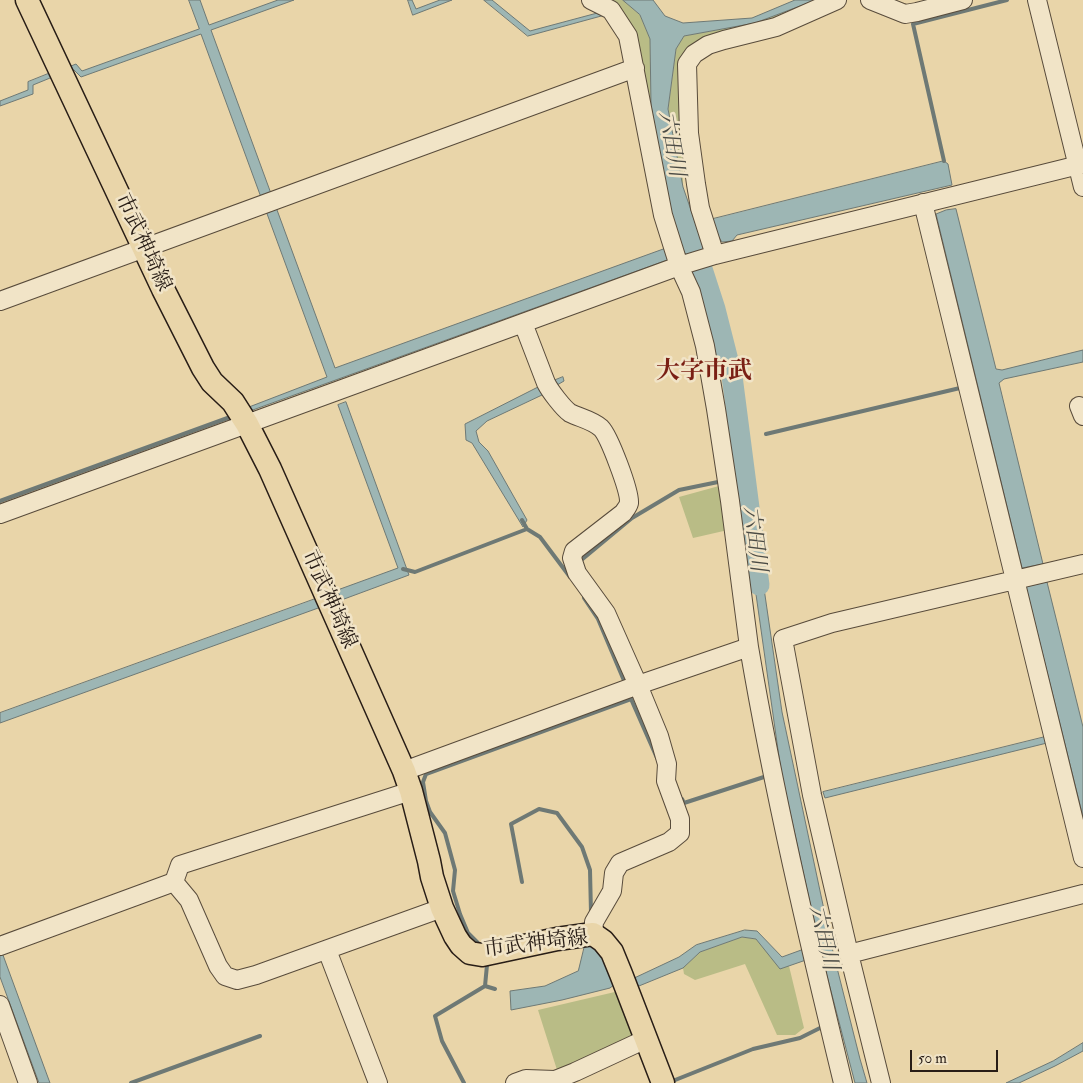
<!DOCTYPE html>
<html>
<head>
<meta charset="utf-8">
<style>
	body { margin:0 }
	#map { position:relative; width:1083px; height:1083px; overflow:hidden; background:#e9d5a9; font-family:"IM FELL Double Pica",serif }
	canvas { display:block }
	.scale { position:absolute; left:910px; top:1050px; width:88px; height:22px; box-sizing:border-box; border:2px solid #281d16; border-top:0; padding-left:6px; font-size:15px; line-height:18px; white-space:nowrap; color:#281d16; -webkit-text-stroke:4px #f1e4c7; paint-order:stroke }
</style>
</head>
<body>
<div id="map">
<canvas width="1083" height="1083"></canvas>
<div class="scale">50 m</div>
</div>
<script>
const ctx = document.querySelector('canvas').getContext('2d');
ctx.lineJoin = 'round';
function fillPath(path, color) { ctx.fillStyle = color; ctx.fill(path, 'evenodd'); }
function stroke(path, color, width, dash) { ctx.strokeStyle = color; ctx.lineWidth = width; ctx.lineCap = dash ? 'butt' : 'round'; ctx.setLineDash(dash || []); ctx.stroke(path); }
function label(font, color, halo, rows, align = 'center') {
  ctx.font = font + ' "IM FELL Double Pica","Noto Serif JP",serif'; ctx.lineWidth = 5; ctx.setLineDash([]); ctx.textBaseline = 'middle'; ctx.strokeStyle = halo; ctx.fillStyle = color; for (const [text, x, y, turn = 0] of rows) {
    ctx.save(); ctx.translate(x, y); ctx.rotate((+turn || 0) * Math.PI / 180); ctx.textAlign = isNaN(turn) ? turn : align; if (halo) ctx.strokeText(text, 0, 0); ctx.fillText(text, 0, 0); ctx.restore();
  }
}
fillPath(new Path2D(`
	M612 0H623L640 15 650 39 651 105 638 48 629 20Z
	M816 0 683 59V187L668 109 676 49 684 36 755 23Z
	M719 486 728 530 693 538 679 497Z
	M742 937 756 939 780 968 789 966 804 1028 795 1035H777L745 964 695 980 684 974 683 968 700 952Z
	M619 991 638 1039 558 1073 538 1010Z`), '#b9bc86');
const water = new Path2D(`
	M189 0H200L209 25 278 0H294L211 30 335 368 666 248 670 259 250 411 249 407 327 377 201 34 81 77 74 70 68 71 66 68 76 64 82 71 199 29Z
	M408 0H412L416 9 440 0H452L413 15Z
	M484 0H492L530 31 601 12 605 15 528 36Z
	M623 0H653L665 16 683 23 752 18 795 0H816L755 23 684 36 676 49 668 109 683 187 704 248 684 254 667 199 651 105 650 39 640 15Z
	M53 72 55 76 33 85V94L0 106V101L28 90V82Z
	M944 161 948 164 952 185 737 235 732 241 722 242 714 230 713 219Z
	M956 209 996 369 1002 370 1083 350V362L1004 379 999 383 1043 564 1022 568 936 214 946 210Z
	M563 377 564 381 545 392 542 395 487 421 476 431 479 442 488 451 527 520 523 527 472 443 466 440 465 424 540 386Z
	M346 402 409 575 336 602 332 592 398 568 338 405Z
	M759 554 782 712 833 952 860 1059 867 1083H855L821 953 781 771 751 559Z
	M1047 582 1083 727V817L1026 587Z
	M318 598 321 607 0 723V713Z
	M1045 737 1047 743 825 798 823 792Z
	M745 930 757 931 782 957 804 949 806 960 780 969 756 939 742 937 700 952 683 968 634 988 630 980 679 957 696 945Z
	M585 945H592L599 948 615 984 610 988 562 1000 511 1010 510 991 545 986 578 971Z
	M0 947 50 1083H39L0 977Z
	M1083 1043V1051L1055 1066 1019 1083H1006L1053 1061Z`);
fillPath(water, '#9db6b4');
stroke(water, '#6e7975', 1);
stroke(new Path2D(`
	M944 161 913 24 1007 0
	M766 434 960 388
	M0 501 233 416
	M522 520 527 529 540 537 570 577
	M579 562 632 518 679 490 718 482
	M403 569 415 572 527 529
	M584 598 598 619 625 683
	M682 799 684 803 767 776
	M522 882 511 824 539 809 557 813 582 847 590 870 591 913
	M481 946 468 933 460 914 453 891 455 870 445 833 430 812 426 801 423 782 426 774 631 699 657 758
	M485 986 495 989
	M670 1082 753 1049 800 1038 824 1026
	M131 1083 260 1036
	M464 1083 442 1041 435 1016 485 986 487 965`), '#6e7975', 4);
stroke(new Path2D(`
	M693 241 715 309 732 376 759 585`), '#9db6b4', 21);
const minor = new Path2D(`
	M591 0 611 10 628 36 663 215 679 266 691 292 705 346 716 409 730 501 749 647
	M870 0 905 14 917 12 963 0
	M1037 0 1083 187
	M923 203 1083 858
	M715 255 700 208 696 184 689 133 687 64 694 54 708 45 724 40 776 27 837 0
	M0 301 635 68
	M523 323 546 383C550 391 563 408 570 413 580 418 592 420 601 428 609 436 630 491 629 503 628 507 625 510 623 513L574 551 572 558 577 573 606 613 638 685 659 736 667 764 666 781 680 819V833L669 842 620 863 614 873 612 891 594 922 593 934
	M1079 406 1083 416
	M0 514 679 266 715 255 1083 164
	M404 771 638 685 749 647C774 794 808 938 843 1083
	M174 882 189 900 218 966 225 976 237 980 256 975 442 908
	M174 882 180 865 411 791
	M0 946 174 882
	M327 950 378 1083
	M849 954 1083 894
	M0 1005 28 1083
	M515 1083 526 1079 555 1080 575 1072 646 1039
	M881 1083 849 954 812 795 783 639 832 623 1083 564`);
const major = new Path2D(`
	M27 0 163 289 203 368 212 382 233 402 247 424 270 469 404 771 411 791 429 861 432 877 442 908 455 936 461 945 470 953 482 955 557 939 593 934 603 941 612 952 621 974 663 1083`);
stroke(minor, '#584b3b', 20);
stroke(major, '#281d16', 25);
stroke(minor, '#f1e4c7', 18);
stroke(major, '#e9d5a9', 22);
label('21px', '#281d16', '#f1e4c7', [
	["市武神埼線",142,243,65],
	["市武神埼線",328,600,66],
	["市武神埼線",536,945,-7]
]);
label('italic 22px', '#4b4b45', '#f1e4c7', [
	["六田川",670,144,80],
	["六田川",753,539,83],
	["六田川",822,938,77]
]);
label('bold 24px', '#7a1f14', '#f1e4c7', [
	["大字市武",704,373]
]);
</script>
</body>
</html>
